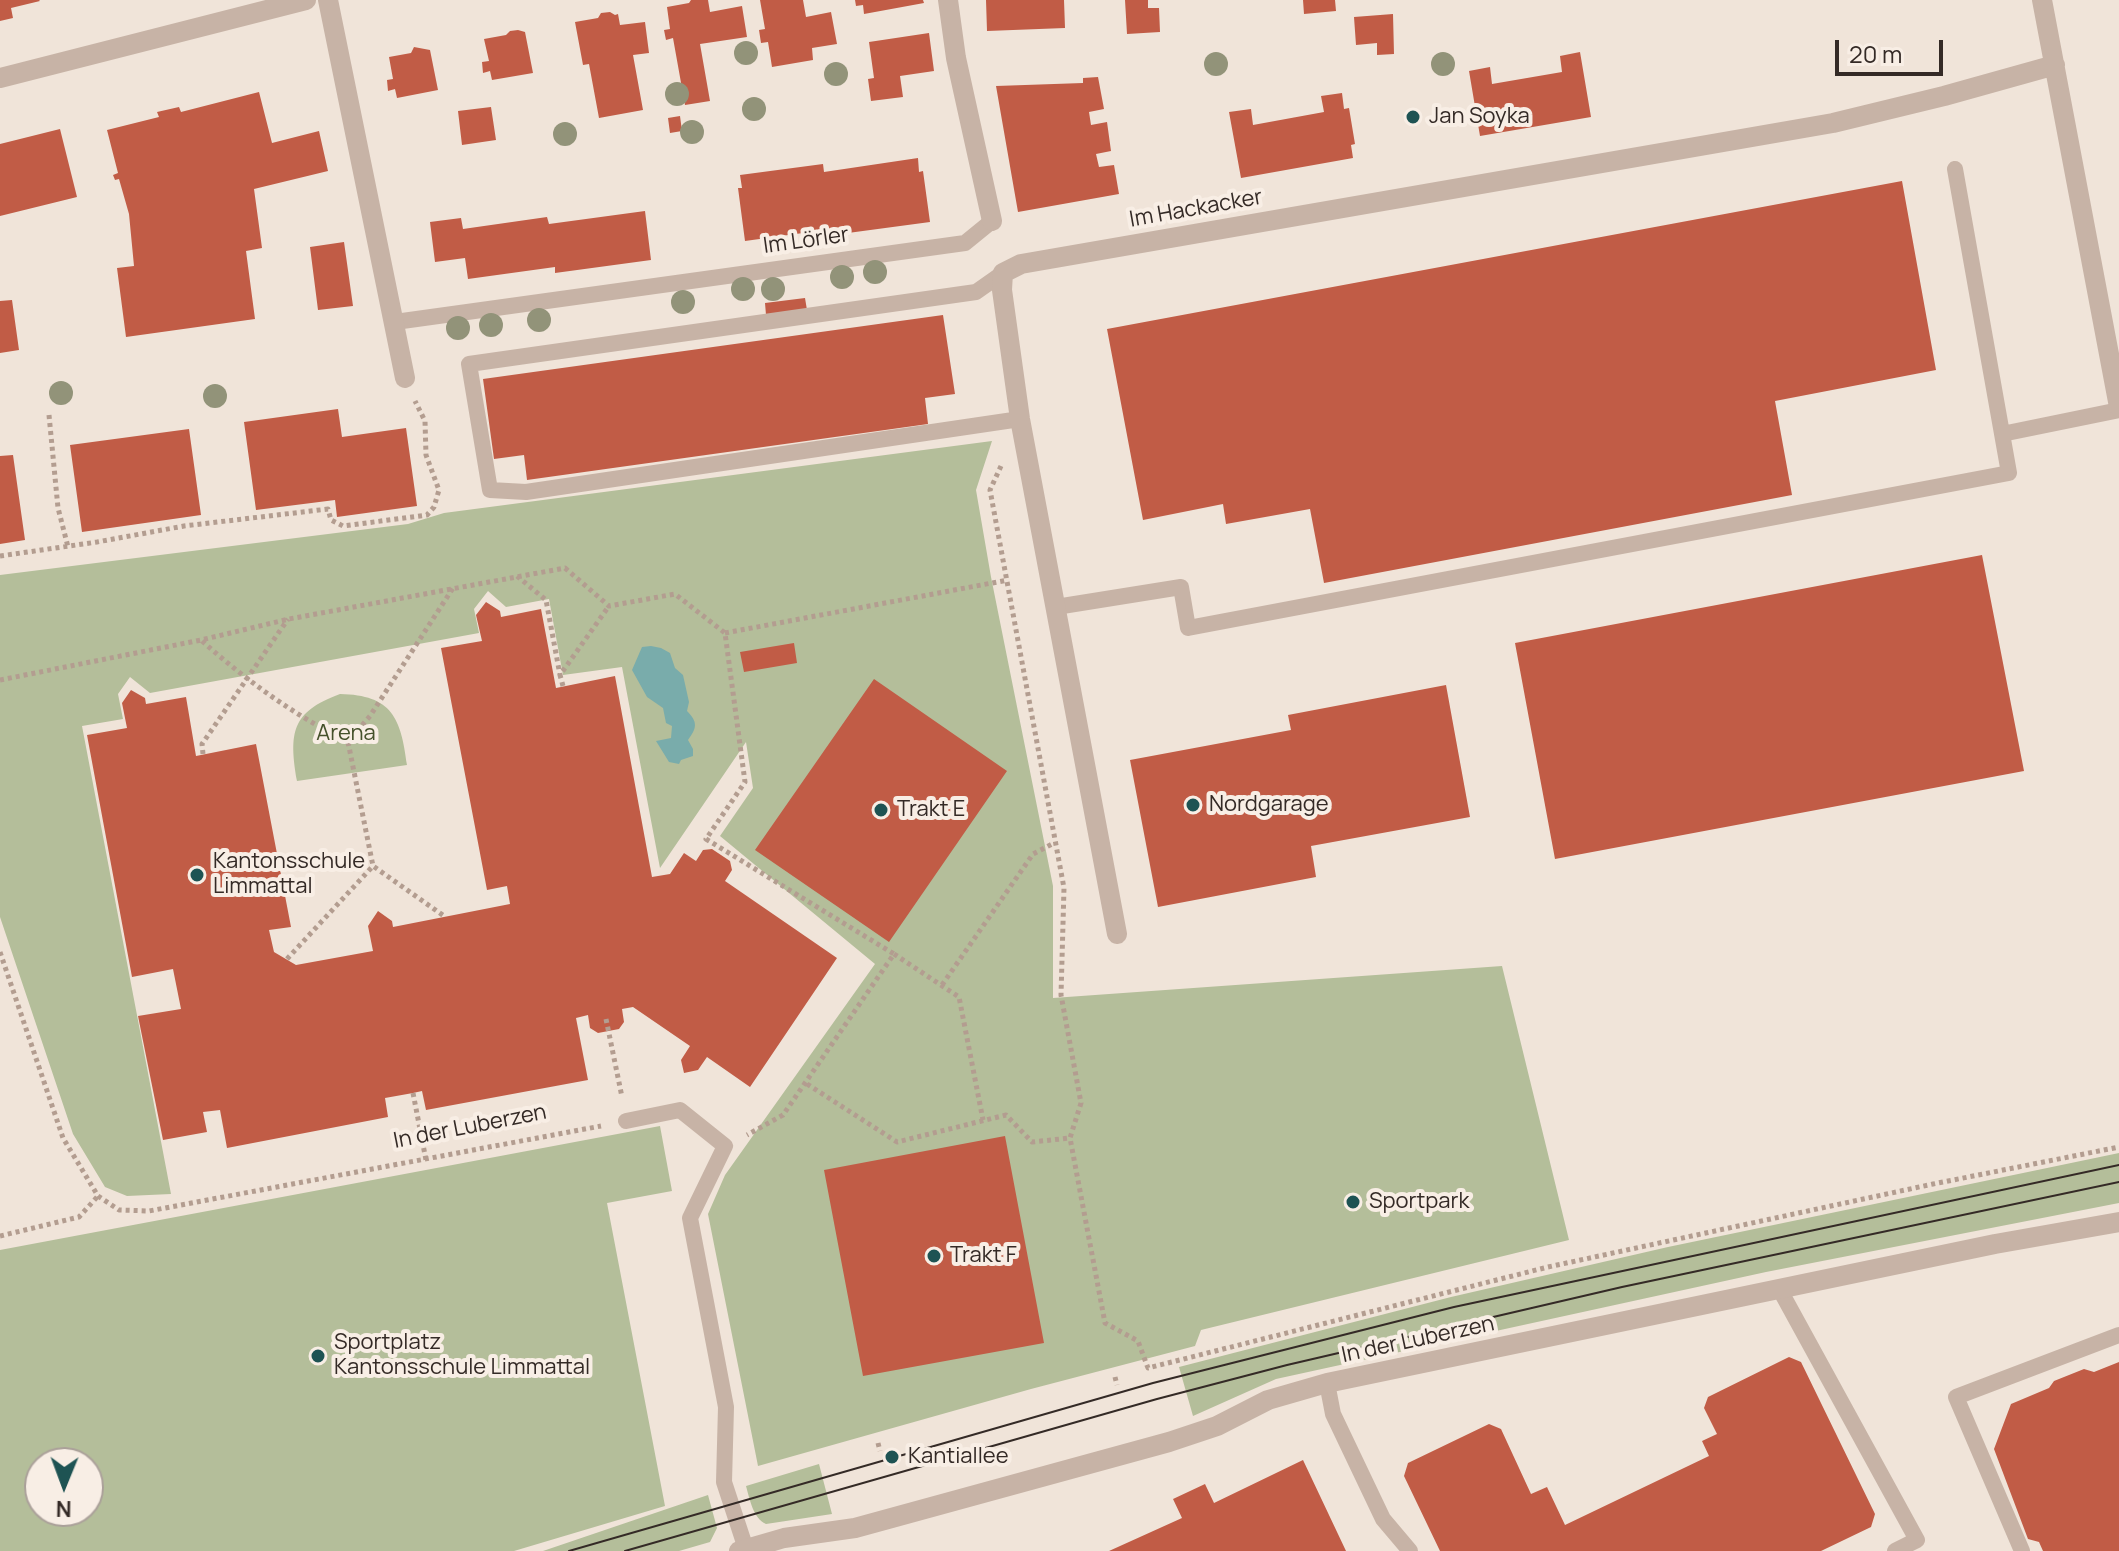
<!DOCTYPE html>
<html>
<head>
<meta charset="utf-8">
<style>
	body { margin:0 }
	#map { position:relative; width:2119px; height:1551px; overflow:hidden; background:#f0e4d9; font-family:Manrope,sans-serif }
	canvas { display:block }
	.north { position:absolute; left:24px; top:1447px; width:80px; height:80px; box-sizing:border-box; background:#f8eee5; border:2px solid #aaa099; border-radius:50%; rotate:181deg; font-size:22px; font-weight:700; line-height:32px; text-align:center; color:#342a26 }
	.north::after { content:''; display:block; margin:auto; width:28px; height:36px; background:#1e5353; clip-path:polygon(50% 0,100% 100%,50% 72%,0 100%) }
	.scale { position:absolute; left:1835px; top:40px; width:108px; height:36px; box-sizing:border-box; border:4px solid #342a26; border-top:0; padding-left:10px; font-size:24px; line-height:28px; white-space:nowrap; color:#342a26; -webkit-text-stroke:6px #f8eee5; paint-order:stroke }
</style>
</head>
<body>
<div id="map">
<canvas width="2119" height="1551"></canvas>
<div class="north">N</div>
<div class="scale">20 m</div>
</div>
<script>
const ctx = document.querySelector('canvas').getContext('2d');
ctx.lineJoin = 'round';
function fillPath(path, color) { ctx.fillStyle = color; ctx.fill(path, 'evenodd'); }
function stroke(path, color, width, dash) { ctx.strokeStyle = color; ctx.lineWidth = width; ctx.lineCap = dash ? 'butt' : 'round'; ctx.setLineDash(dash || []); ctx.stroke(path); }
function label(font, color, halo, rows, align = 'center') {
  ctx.font = font + ' Manrope,sans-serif'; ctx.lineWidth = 8; ctx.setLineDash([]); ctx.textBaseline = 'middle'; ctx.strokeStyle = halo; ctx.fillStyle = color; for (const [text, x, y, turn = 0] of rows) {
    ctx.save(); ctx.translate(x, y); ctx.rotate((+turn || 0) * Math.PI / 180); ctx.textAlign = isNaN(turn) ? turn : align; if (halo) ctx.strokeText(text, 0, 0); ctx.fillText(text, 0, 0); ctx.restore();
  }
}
fillPath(new Path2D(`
	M992 441 976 490 991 577 1053 886V998L1502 966 1569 1240 1201 1330 1195 1346 1031 1389 758 1466 708 1214 725 1175 875 964 720 836 753 788 746 742 660 868 622 667 563 675 549 599 506 607 488 591 474 609 479 633 150 693 130 677 118 694 123 719 82 726 171 1194 127 1196 105 1187 73 1134 0 917V575L408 524 444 513Z
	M340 694C392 695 401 718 407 765L297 781C289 733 291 712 340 694Z
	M660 1126 672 1191 607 1203 665 1506 514 1551H0V1250ZM40 1463H88V1511H40Z
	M2119 1153V1203L1766 1272 1276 1379 1193 1416 1179 1367 1451 1297 1668 1247Z
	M819 1464 832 1514 766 1524C753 1518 750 1500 746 1486Z
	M708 1495 717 1528 710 1542 679 1551H543Z`), '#b4be9a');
fillPath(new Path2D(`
	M651 646 661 648 670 653 675 668 683 675 689 702 687 711C698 722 697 728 688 740L693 749V756L681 760 679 764 669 762 656 741 671 738 672 726 666 723 663 708 647 697 632 670 642 647Z`), '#79acab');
fillPath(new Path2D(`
	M0 0H39L40 1 11 8 13 18 0 21Z
	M691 0H708L710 12 742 6 747 37 700 44 710 101 685 105 673 38 666 40 664 30 670 29 667 7 689 3Z
	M760 0H803L806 17 831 12 837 44 812 48 813 60 772 67 768 42 761 43 759 30 765 29Z
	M855 0H923L924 3 864 14 863 5 856 6Z
	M986 0H1064L1065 28 987 31Z
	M1125 0H1148V8H1159L1160 32 1127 34Z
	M1303 0H1335L1336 11 1304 14Z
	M610 12 615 15 618 14 620 25 645 22 649 53 633 55 643 110 599 118 589 64 583 65 575 22 598 18 601 13Z
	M1393 14 1394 54 1377 55V43L1356 45 1354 17Z
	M518 30 525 32 533 73 492 80 490 71 483 73 482 62 489 61 484 39 506 35 510 31Z
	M929 33 934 71 900 76 903 97 871 101 868 79 874 78 869 42Z
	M414 47 430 50 438 90 397 98 395 89 388 91 387 80 393 79 389 57 411 53Z
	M1580 52 1591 117 1480 136 1469 71 1490 67 1492 84 1562 72 1560 56Z
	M1098 77 1104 109 1089 112 1091 125 1107 122 1111 151 1096 154 1099 167 1114 165 1119 194 1018 212 996 86 1083 83V78Z
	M259 92 272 143 319 131 328 171 254 189 262 248 246 251 255 319 126 337 117 268 134 266 129 214 119 179 115 180 113 175 118 173 107 130 159 117 157 112 179 107 181 112Z
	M1342 93 1344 109 1349 108 1355 144 1351 145 1353 158 1241 178 1229 112 1251 109 1253 125 1324 112 1321 96Z
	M491 107 496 140 462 145 458 111Z
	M680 116 682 131 670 133 668 118Z
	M60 129 77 197 0 216V144Z
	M918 158 919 172 923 171 930 222 833 235 832 229 745 241 738 188H742L740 175 823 164 824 172Z
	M1902 181 1936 370 1775 401 1792 495 1324 583 1310 509 1226 524 1223 504 1143 520 1107 329Z
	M645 211 651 260 555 273V267L468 279 465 258 435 262 430 222 461 218 463 229 547 217 549 224Z
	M344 242 353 306 318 310 310 247Z
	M805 298 807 310 766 315 765 303Z
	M12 300 19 350 0 353V301Z
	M943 315 955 394 925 398 928 424 527 480 524 455 494 459 483 379Z
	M338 409 342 437 406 428 417 506 337 517 335 500 256 510 244 422Z
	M189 429 201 515 82 532 70 445Z
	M13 455 25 540 0 544V456Z
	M1982 555 2024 771 1555 859 1515 643Z
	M486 602 500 611 501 617 541 609 556 688 615 676 652 877 670 874 684 853 696 861 703 850 712 849 730 861 732 870 725 881 837 958 750 1087 707 1057 698 1070 684 1073 681 1060 690 1046 633 1007 622 1009 624 1022 619 1029 598 1033 590 1028 588 1015 576 1018 588 1080 426 1110 422 1091 413 1093 385 1098 388 1117 227 1148 220 1110 203 1112 207 1132 163 1140 138 1016 181 1009 173 969 132 977 87 735 127 728 122 703 131 690 145 698 146 704 186 697 196 756 256 744 291 927 269 930 274 952 296 965 373 951 368 926 378 911 392 921 393 927 510 904 507 886 487 890 441 648 482 641 476 615Z
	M794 643 797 663 744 672 740 652Z
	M874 679 1007 771 889 942 755 850Z
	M1446 685 1470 817 1311 846 1316 877 1158 907 1130 760 1291 730 1288 715Z
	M1005 1136 1044 1343 863 1376 824 1170Z
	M1789 1357 1801 1362 1875 1514 1871 1527 1821 1551H1440L1404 1476 1408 1463 1489 1424 1501 1429 1531 1494 1547 1487 1565 1525 1709 1456 1702 1441 1717 1434 1704 1408 1708 1397Z
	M2119 1362V1551H2043L2039 1542 2028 1539 1994 1449 2011 1404 2049 1388 2054 1381 2084 1369 2094 1372Z
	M1303 1460 1346 1551H1109L1182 1518 1173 1499 1205 1484 1214 1503Z`), '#c15c46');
stroke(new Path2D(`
	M49 415 58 508 68 547
	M1001 466 990 490 1064 888 1061 995 1081 1103 1070 1138 1105 1323 1138 1341 1148 1368 1548 1267 1933 1184 2119 1147
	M0 556 97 542 184 526 328 509 331 520 343 526 427 515 434 507 439 490 426 455 425 421 415 401
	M517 576 546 600 560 675
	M725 633 1008 580
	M202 641C247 681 294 715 348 742L370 716 453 588
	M0 680 201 640 289 619 565 568 609 606 675 594 725 633 745 782 706 839 894 954 783 1115 747 1135
	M563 686 560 675 609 606
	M348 742 373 866
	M203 754 202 744 288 619
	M0 952 63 1138 98 1196 119 1210 149 1211 601 1126
	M894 954 959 997 983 1120
	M287 959 373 866 444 916
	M942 985 1033 854 1054 843
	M606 1019 622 1097
	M807 1084 897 1142 1006 1115 1032 1142 1070 1138
	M413 1093 426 1160
	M0 1236 79 1217 98 1196
	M1115 1377 1117 1385
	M878 1443 880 1451`), '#b39d90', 5, [4, 4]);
stroke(new Path2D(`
	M1003 273 976 292 469 364 490 490 526 492 1020 419
	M395 322 965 243 992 221
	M2002 434 2119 410
	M1056 607 1181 587 1188 628 2009 473 1955 169
	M626 1121 680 1110 725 1146 690 1218 726 1407 724 1482 746 1549
	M1780 1290 1917 1540 1895 1551
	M1327 1383 1333 1414 1383 1519 1410 1551
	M2022 1551 1956 1397 2119 1335`), '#c7b3a6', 16);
stroke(new Path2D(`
	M328 0 405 378
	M948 0 956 58 992 221
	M2042 0 2119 407
	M1117 934 1020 419 1002 290 1003 273 1021 264 1833 123 1944 96 2055 65
	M739 1551 784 1538 855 1528 1169 1442 1217 1426 1268 1400 1327 1383 1995 1244 2119 1222`), '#c7b3a6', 20);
stroke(new Path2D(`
	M0 78 306 0`), '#c7b3a6', 20);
stroke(new Path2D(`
	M569 1551 1153 1383 1454 1307 2119 1165
	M625 1551 1157 1399 1287 1365 1622 1287 2119 1182`), '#342a26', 2);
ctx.fillStyle = '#929379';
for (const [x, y] of [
	[746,53],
	[1216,64],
	[1443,64],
	[836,74],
	[677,94],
	[754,109],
	[692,132],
	[565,134],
	[875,272],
	[842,277],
	[743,289],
	[773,289],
	[683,302],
	[539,320],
	[491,325],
	[458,328],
	[61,393],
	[215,396]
]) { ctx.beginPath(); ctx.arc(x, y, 12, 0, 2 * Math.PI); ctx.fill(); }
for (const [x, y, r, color] of [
	[1413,117,8,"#1e5353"],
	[1193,805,8,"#1e5353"],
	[881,810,8,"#1e5353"],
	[197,875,8,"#1e5353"],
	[1353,1202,8,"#1e5353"],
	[934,1256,8,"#1e5353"],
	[318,1356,8,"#1e5353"],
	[892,1457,8,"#1e5353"]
]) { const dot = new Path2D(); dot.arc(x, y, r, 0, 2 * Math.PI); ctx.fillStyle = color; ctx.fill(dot); stroke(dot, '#f8eee5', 3); }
label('22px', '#342a26', '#f8eee5', [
	["Jan Soyka",1429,117],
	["Nordgarage",1209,805],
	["Trakt E",897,810],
	["Kantonsschule",213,862],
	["Limmattal",213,887],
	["Sportpark",1369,1202],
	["Trakt F",950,1256],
	["Sportplatz",334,1343],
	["Kantonsschule Limmattal",334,1368],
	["Kantiallee",908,1457]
], 'left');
label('22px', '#342a26', '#f8eee5', [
	["Im Hackacker",1196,209,-10],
	["Im Lörler",806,241,-8],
	["In der Luberzen",470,1127,-11],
	["In der Luberzen",1418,1340,-12]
]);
label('22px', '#45512b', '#f8eee5', [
	["Arena",346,734]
]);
</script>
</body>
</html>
